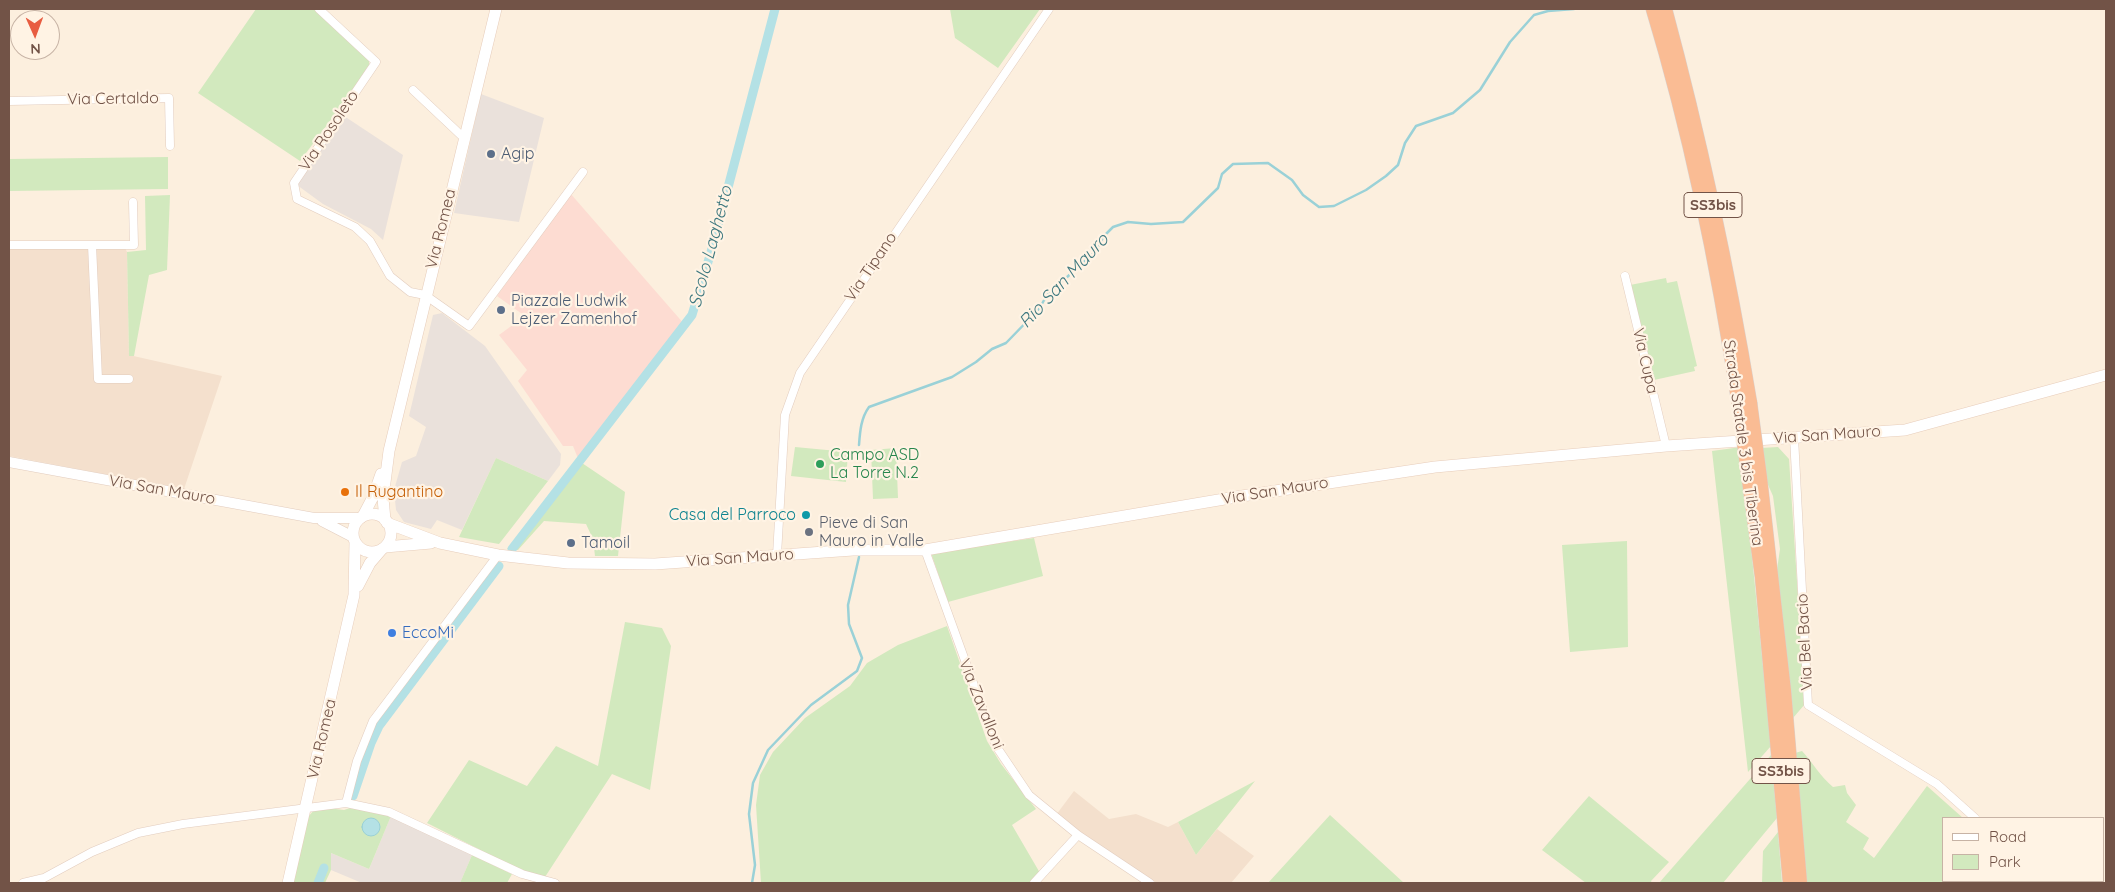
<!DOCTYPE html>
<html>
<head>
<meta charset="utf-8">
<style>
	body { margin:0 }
	#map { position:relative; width:2115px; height:892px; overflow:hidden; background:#fcefde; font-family:Quicksand,sans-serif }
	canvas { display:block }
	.frame { position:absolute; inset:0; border:10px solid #725347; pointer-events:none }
	.legend { position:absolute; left:1942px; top:817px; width:162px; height:65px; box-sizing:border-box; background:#fff3e4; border:1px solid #c7b3a5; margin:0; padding:6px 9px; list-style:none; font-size:15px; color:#725347 }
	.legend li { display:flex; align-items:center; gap:10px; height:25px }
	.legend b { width:25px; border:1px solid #c7b3a5 }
	.north { position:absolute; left:10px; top:10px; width:50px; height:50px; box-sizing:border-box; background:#fff3e4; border:1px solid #c7b3a5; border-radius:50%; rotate:178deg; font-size:14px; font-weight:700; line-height:20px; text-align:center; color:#725347 }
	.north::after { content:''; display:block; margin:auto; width:18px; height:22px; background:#e85d41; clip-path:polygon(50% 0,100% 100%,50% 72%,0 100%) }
</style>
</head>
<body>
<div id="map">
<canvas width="2115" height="892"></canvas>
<div class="frame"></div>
<ul class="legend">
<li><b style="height:6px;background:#fff"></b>Road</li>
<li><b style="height:14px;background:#d2e9be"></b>Park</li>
</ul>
<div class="north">N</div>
</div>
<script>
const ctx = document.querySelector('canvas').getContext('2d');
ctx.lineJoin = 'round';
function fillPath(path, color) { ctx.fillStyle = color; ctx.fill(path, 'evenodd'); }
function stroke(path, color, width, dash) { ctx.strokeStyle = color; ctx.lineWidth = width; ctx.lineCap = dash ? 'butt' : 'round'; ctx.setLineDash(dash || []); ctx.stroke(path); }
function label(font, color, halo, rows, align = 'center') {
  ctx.font = font + ' Quicksand,sans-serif'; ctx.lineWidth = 4.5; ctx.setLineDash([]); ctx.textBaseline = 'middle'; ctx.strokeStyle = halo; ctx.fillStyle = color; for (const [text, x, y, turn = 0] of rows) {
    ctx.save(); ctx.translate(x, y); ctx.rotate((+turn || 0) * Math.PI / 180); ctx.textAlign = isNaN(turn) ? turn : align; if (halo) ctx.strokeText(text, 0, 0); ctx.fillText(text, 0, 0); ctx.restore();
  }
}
fillPath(new Path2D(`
	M125 248 127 252 129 355 222 376 184 489 9 456V249Z
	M1074 791 1109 819 1136 814 1168 827 1178 822 1196 855 1217 829 1254 856 1231 883H1157L1084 836 1056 815Z`), '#f4e0cd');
fillPath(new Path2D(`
	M570 193 685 325 579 461 573 446H563L518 381 527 370 499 335 525 316 497 296Z`), '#fddcd2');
fillPath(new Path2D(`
	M481 94 544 118 519 222 454 213Z
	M344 116 403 155 383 240 371 229 323 204 297 185Z
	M442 313 485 346 561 454 560 465 548 481 496 458 462 530 437 520 431 529 404 522 396 510 394 490 402 462 416 456 426 427 409 416 433 315Z
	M391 816 472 855 460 883H362L331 870V853L369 869Z`), '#eae1db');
fillPath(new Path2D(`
	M256 9H318L369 58V69L300 161 198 93Z
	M950 9H1040L998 68 955 38Z
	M168 157V189L9 191V159Z
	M170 195 167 270 149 275 134 356H129L127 252 146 250 145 196Z
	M1666 278 1667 283 1677 281 1697 366 1694 367 1695 371 1654 380 1630 285Z
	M795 447 848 452 846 482 791 476Z
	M1741 447 1771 746 1748 772 1712 451Z
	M1778 447 1789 459 1805 704 1793 718 1777 570 1780 549 1773 496 1765 478 1761 448Z
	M896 448 898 498 873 499 871 450Z
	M496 458 548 481 499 544 459 537Z
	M579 461 625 492 618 556H595L593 539 586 524 544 521 518 550 507 549Z
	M1034 538 1043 576 948 602 931 553Z
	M1627 541 1628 647 1570 652 1562 545Z
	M625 622 662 628 671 646 650 790 612 774 545 877 518 869 427 823 469 760 527 786 556 746 598 766Z
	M947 626 987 741 1001 764 1036 809 1012 825 1040 873 1031 883H761L756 805 760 775 773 752 805 718 850 686 867 663 898 645Z
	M1802 751C1813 763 1820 776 1833 787L1845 785 1847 793 1856 805 1846 822 1869 838 1863 849 1874 858 1927 786 1963 818H1944V881H1946L1943 883H1806L1795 753Z
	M1771 755 1777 818 1723 883H1659Z
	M1255 781 1196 855 1178 822Z
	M1589 796 1669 862 1651 881 1652 883H1586L1542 850Z
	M327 808 344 810 350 808 391 816 369 869 331 853V870L325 883H293L308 817 314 810Z
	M1330 815 1404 883H1268Z
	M1778 832 1782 883H1762L1763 851Z
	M472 855 512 874 507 883H460Z`), '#d2e9be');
const water = new Path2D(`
	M362 827a9 9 0 1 1 18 0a9 9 0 1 1-18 0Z`);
fillPath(water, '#b4e1e5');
stroke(water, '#9ad1d7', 1);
stroke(new Path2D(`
	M859 445C860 431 861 418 869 407L952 377 976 362 992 349 1006 343 1039 309 1047 295 1095 252 1104 236 1113 227 1128 222 1151 224 1183 222 1218 188 1222 174 1233 164 1268 163 1292 180 1303 195 1319 207 1334 206 1366 190 1386 176 1398 165 1405 143 1416 126 1453 113 1480 90 1510 42 1534 15 1548 11 1574 9
	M752 883 755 865 749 814 753 783 768 750 811 705 857 671 862 658 849 624 848 605 859 557`), '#9ad1d7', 2.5);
stroke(new Path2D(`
	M512 549 692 315 711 252 775 9
	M353 796 371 743 379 726 499 566
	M318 883 324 868`), '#b4e1e5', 9);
const minor = new Path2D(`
	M319 9 376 62 294 183 297 199 355 227 370 241 390 276 410 292 425 295 469 326 583 172
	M413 90 464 138
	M9 101 169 98 170 146
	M9 245H134L133 202
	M92 245 98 379H129
	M1625 276 1666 446
	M1794 437 1808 705 1937 784 1975 818
	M925 550 996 746 1029 795 1078 835 1150 883
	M777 555 785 415 800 373 1049 9
	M346 803 357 761 373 721 498 555
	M2051 881 2058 883
	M23 883 44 878 92 852 138 833 183 824 346 803 389 812 522 874 555 883
	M1034 883 1078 835`);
const tertiary = new Path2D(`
	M9 462 314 518H361
	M322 521 353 537`);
const secondary = new Path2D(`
	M353 533a19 19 0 1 1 38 0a19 19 0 1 1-38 0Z
	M363 516 373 497 381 474
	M385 520 383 498 389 451 496 9
	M387 523 440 543 498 555 568 563 655 564 853 550H925L1242 496 1435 467 1666 446 1905 430 2106 375
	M385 547 431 543
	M358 586 370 563 382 549
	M288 883 354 595 355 542`);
const trunk = new Path2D(`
	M1653 9C1692 138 1719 272 1739 405
	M1665 9C1700 139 1728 270 1750 403
	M1760 478 1784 691 1800 883
	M1749 480 1762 577 1790 883`);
stroke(minor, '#e2ccbe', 9);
stroke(tertiary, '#e2ccbe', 11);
stroke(secondary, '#e7cdbb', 12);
stroke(trunk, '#dad2cf', 15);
stroke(minor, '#fff', 8);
stroke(tertiary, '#fff', 10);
stroke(secondary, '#fff', 11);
stroke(trunk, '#fabc94', 14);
const trunkBridge = new Path2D(`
	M1750 403 1760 478
	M1739 405 1749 480`);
stroke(trunkBridge, '#dad2cf', 15, []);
stroke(trunkBridge, '#fabc94', 14);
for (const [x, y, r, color] of [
	[491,154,5,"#5c6f8a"],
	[501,310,5,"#5c6f8a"],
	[820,464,5,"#2e9e5b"],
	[345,492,5,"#e8710a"],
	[806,515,5,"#0f9aa8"],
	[809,532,5,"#6b7280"],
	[571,543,5,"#5c6f8a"],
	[392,633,5,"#3f7fe0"]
]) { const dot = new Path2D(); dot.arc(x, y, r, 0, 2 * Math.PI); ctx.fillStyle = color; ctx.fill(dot); stroke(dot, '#fff3e4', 2); }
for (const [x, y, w] of [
	[1713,205,58],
	[1781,771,58]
]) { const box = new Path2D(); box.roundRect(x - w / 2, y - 12.5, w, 25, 4); ctx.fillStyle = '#fff3e4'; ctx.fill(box); stroke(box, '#725347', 1); }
label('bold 15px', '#725347', null, [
	["SS3bis",1713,205],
	["SS3bis",1781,771]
]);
label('16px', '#725347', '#fff3e4', [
	["Via Certaldo",113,99,-1],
	["Via Rosoleto",329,131,-56],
	["Via Romea",441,229,-76],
	["Via Tipano",871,267,-56],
	["Via Cupa",1645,361,77],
	["Via San Mauro",1827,435,-4],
	["Strada Statale 3 bis Tiberina",1743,443,82],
	["Via San Mauro",162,490,10],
	["Via San Mauro",1275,491,-9],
	["Via San Mauro",740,558,-4],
	["Via Bel Bacio",1805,642,-93],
	["Via Zavalloni",981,704,68],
	["Via Romea",322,739,-77]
]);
label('16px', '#4e5e75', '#fff3e4', [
	["Agip",501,154],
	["Piazzale Ludwik",511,301],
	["Lejzer Zamenhof",511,319],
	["Tamoil",581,543]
], 'left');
label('16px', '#27864d', '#fff3e4', [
	["Campo ASD",830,455],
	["La Torre N.2",830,473]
], 'left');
label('16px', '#c56008', '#fff3e4', [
	["Il Rugantino",355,492]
], 'left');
label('16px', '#0d838f', '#fff3e4', [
	["Casa del Parroco",796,515]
], 'right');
label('16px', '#5b616d', '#fff3e4', [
	["Pieve di San",819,523],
	["Mauro in Valle",819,541]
], 'left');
label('16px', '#366cbe', '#fff3e4', [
	["EccoMi",402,633]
], 'left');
label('italic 18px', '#3e787f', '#fff3e4', [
	["Scolo Laghetto",711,247,-75],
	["Rio San Mauro",1064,281,-47]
]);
</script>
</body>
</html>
